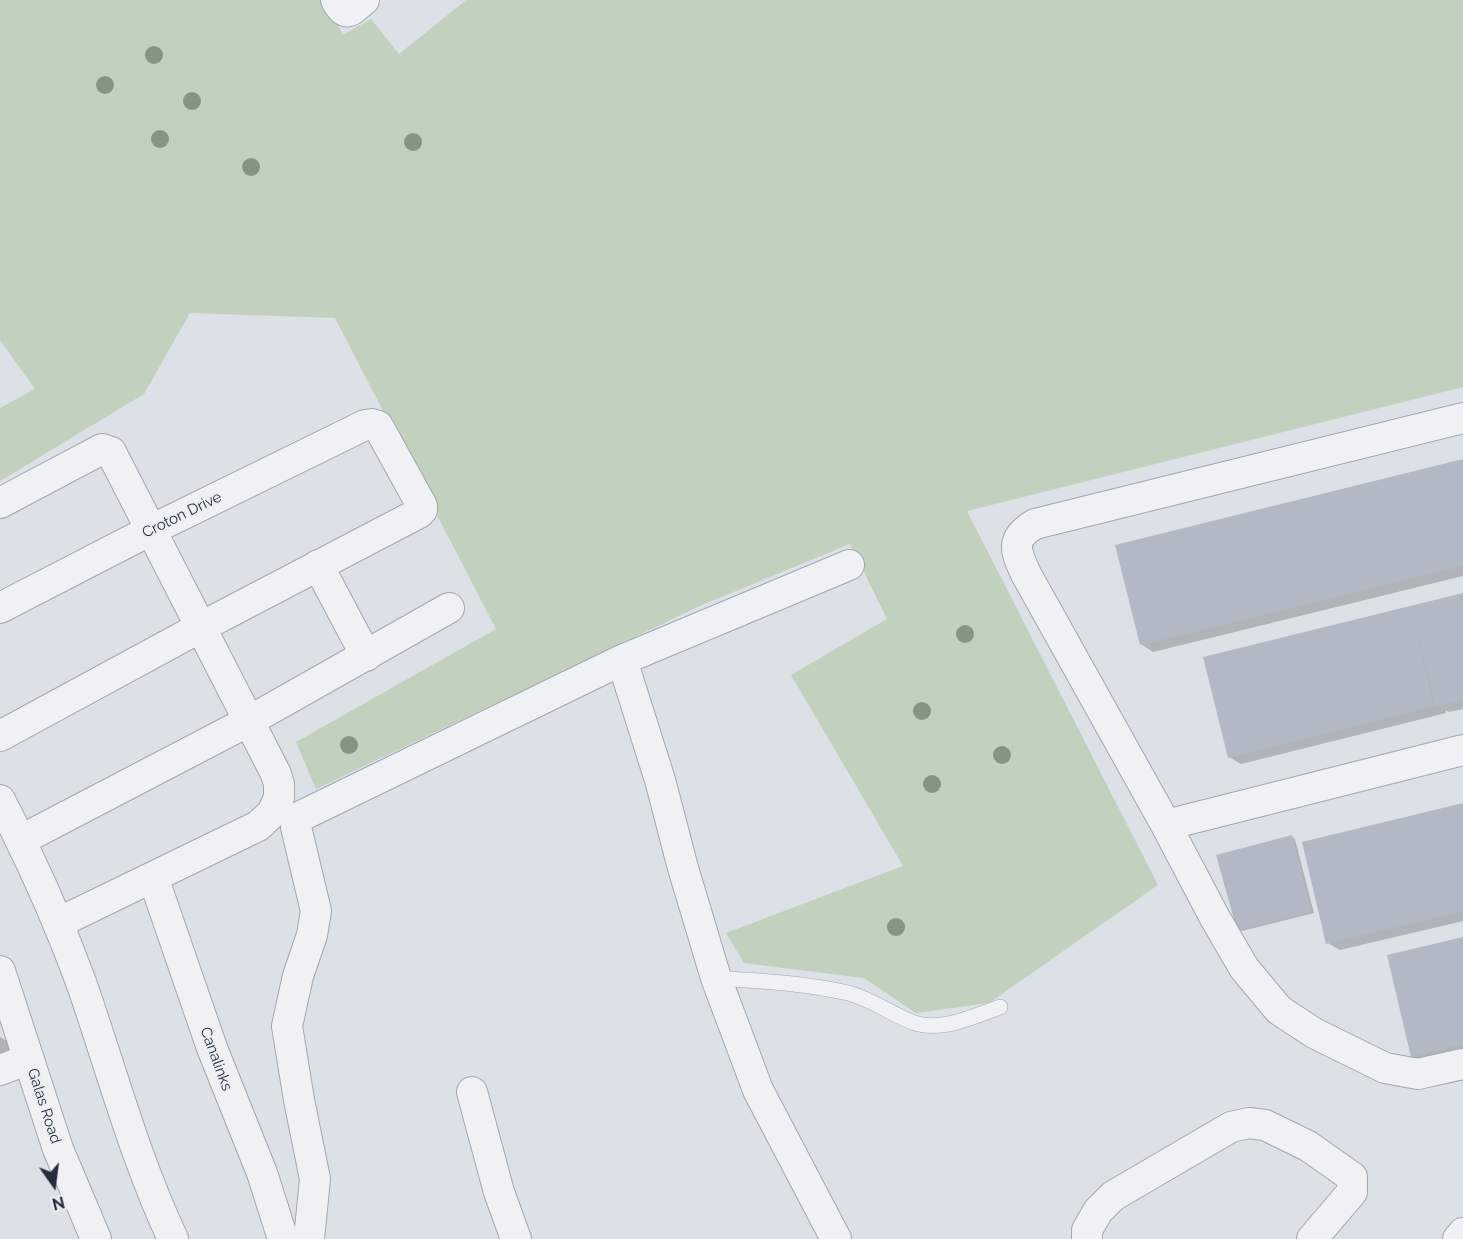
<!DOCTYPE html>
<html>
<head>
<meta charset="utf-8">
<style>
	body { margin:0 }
	#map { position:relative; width:1463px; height:1239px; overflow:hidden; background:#dce0e7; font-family:Raleway,sans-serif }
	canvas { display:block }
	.north { position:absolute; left:24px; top:1155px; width:60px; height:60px; -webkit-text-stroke:4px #ebeff4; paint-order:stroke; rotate:166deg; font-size:16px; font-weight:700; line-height:24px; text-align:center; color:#252e3d }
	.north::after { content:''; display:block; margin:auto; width:21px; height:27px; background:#252e3d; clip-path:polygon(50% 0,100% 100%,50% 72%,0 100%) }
</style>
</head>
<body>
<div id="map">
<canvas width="1463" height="1239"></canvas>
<div class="north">N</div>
</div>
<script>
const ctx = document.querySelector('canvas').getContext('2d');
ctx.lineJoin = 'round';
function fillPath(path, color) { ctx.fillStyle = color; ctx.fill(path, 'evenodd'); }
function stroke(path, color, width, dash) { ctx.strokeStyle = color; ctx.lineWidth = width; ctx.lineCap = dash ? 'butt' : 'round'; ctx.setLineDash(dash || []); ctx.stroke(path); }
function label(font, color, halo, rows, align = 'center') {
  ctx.font = font + ' Raleway,sans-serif'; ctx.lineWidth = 4.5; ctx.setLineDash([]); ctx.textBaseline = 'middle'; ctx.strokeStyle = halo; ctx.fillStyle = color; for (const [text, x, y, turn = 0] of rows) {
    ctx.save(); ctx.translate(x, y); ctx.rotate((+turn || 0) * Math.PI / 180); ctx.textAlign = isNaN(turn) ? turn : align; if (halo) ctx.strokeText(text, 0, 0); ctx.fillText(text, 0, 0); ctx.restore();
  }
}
fillPath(new Path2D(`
	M0 0H324L343 35 371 19 399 54 466 0H1463V387L967 511 1158 885 989 1003 916 1013 864 978 744 963 726 933 903 866 791 675 887 619 850 544 702 605 316 789 296 742 496 629 335 318 190 313 144 394 0 481V408L35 389 0 340Z`), '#c2d1bd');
fillPath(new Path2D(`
	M1463 461V576L1153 652 1141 644Z
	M1463 594V709L1449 712 1445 710 1446 713 1241 764 1229 757 1205 658Z
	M1463 805V921L1340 950 1328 943Z
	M1292 837 1295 839 1314 913 1242 931 1239 929Z
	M1463 938V1054L1425 1063 1412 1056Z
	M0 1037 7 1041 14 1064 0 1068Z`), '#0003');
fillPath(new Path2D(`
	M1463 459V566L1140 645 1115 545Z
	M1463 593V700L1436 706 1410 606Z
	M1410 606 1434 706 1228 758 1203 657Z
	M1463 803V911L1326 944 1302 842Z
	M1292 835 1311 912 1237 930 1216 855Z
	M1463 937V1044L1411 1057 1387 955Z`), '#b3b9c4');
const service = new Path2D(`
	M716 978C759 981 805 983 848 993 872 999 892 1015 915 1023 942 1032 975 1016 1000 1007`);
const minor = new Path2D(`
	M336 0C346 19 350 11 364 0
	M0 503 102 449 111 452 276 774 279 784V798L272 813 258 826 58 923
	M318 565 366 656
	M0 608 151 530 365 425 372 424 378 426 422 506V510L419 513 201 627 0 736
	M622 660 660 780 683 868 716 978 758 1090 836 1239
	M1463 750 1166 825 1215 918 1244 968 1279 1010 1314 1033 1385 1068 1418 1074 1463 1064
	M0 800C31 859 58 920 81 982 111 1068 134 1156 173 1239
	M1166 825 1026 574C1015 550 1010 539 1035 524L1463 418
	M21 840 249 721 449 608
	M153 877 212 1048 262 1173 283 1239
	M0 971 58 1149 96 1239
	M0 1070 29 1059
	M472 1092 499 1192 516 1239
	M309 1239 315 1179 299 1100 287 1026 298 976 312 935 316 911 296 827 299 817 622 660 849 565
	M1087 1239V1230L1098 1211 1113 1196 1231 1127 1249 1123 1265 1125 1308 1146 1352 1177V1192L1312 1239
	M1458 1239 1463 1233`);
stroke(service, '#a1a7b1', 16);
stroke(minor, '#a1a7b1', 32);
stroke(service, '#eff1f5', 15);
stroke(minor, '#eff1f5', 30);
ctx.fillStyle = '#839683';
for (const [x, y] of [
	[154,55],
	[105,85],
	[192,101],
	[160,139],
	[413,142],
	[251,167],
	[965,634],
	[922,711],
	[349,745],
	[1002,755],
	[932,784],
	[896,927]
]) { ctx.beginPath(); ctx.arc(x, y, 9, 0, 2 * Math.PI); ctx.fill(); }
label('15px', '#252e3d', '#ebeff4', [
	["Croton Drive",182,515,-26],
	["Canalinks",216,1059,70],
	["Galas Road",44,1106,72]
]);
</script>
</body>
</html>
